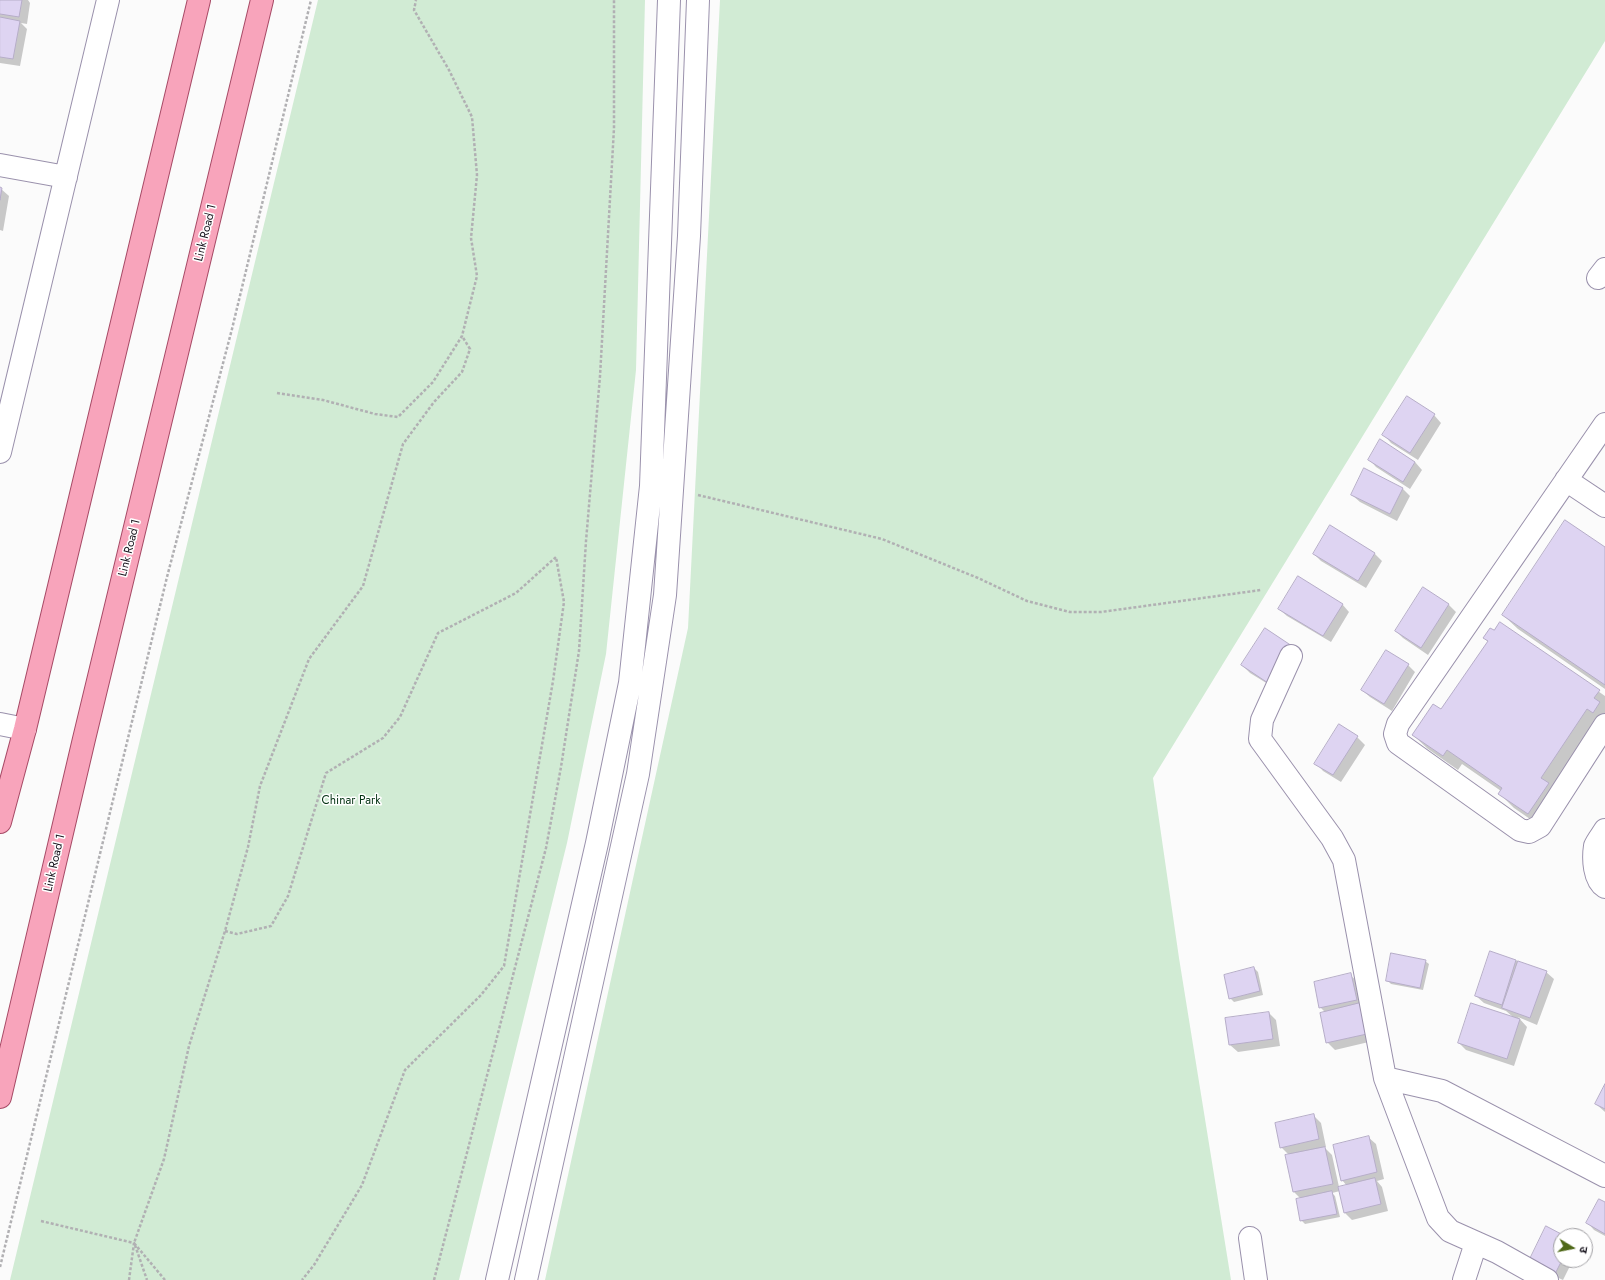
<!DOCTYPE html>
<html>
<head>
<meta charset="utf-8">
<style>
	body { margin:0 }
	#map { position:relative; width:1605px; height:1280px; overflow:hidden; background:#fbfbfb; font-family:Jost,"Noto Sans Devanagari",sans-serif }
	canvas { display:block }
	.north { position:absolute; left:1553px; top:1228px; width:40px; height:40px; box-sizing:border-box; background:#fff; border:1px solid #a2a1a5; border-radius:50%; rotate:100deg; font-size:11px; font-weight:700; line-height:16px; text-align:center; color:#17131d }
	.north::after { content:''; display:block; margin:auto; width:14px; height:18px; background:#4f6818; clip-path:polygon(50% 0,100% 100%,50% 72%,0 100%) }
</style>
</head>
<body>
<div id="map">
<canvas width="1605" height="1280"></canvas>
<div class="north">उ</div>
</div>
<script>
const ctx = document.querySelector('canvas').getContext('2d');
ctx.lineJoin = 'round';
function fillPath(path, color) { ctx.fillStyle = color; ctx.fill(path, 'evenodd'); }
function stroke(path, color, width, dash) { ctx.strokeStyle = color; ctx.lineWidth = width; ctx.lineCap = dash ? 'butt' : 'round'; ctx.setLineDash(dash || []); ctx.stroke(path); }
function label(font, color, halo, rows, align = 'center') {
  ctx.font = font + ' Jost,sans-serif'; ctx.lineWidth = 3; ctx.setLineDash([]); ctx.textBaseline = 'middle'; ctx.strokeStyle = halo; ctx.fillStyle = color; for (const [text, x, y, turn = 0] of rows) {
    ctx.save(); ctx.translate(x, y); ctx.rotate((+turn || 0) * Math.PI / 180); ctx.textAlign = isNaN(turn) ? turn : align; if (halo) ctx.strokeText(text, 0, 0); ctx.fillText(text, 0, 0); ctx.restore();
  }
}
fillPath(new Path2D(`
	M318 0H645L636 370 606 654 567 843 459 1280H10Z
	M720 0H1605V41L1153 778 1179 958 1231 1280H545L688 628Z`), '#d1ebd4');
fillPath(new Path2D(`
	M0 0H28L30 3 27 24 21 23 27 29 20 66 0 63Z
	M0 188 9 196 3 231 0 230Z
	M1434 415 1441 423 1418 460 1391 443 1384 435Z
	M1369 459 1415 462 1422 470 1410 489 1376 467Z
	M1402 488 1410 496 1397 521 1360 502 1352 495Z
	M1605 548V689L1518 629 1503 615Z
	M1314 554H1375L1382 561 1366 588 1321 561Z
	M1424 589 1449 605 1456 612 1428 655 1403 638 1396 631Z
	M1342 604 1349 612 1331 642 1287 616 1279 609Z
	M1500 623 1605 696V724L1543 828 1514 808 1500 794 1501 791 1462 764 1458 770 1428 749 1413 735 1441 711 1488 642 1484 638 1495 632Z
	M1265 630 1276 689 1250 673 1242 665Z
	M1408 665 1415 672 1392 711 1370 697 1362 690Z
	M1357 737 1365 745 1341 782 1323 771 1316 763Z
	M1516 960 1519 963 1546 972 1554 979 1537 1025 1518 1017 1527 1027 1514 1066 1466 1050 1459 1043 1513 1017 1506 1011 1484 1003 1476 996Z
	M1425 961 1429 964 1423 990 1391 984 1387 980Z
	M1254 968 1258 972 1263 995 1234 1002 1230 998Z
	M1350 975 1358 982 1373 1041 1335 1050 1327 1042 1325 1012 1320 1007Z
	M1269 1013 1276 1020 1280 1046 1238 1052 1230 1045Z
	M1605 1086V1112L1596 1104Z
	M1313 1115 1321 1123 1326 1147H1324L1332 1155 1339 1187 1347 1186 1342 1180 1368 1137 1376 1144 1384 1179 1377 1181 1382 1187 1388 1211 1352 1220 1345 1213 1340 1191 1332 1193 1335 1196 1340 1217 1305 1224 1301 1220V1199L1294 1192 1286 1156 1289 1155 1281 1147Z
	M1605 1203V1236L1594 1230 1587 1222Z
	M1546 1228 1563 1236H1561V1260H1573L1563 1280 1537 1268Z`), '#0003');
const building = new Path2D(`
	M0 0H22L19 17 0 14Z
	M0 17 20 21 13 59 0 57Z
	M0 187 2 188 0 200Z
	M1407 396 1435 414 1410 453 1382 435Z
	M1380 439 1415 462 1403 482 1368 460Z
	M1364 468 1403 488 1390 514 1351 495Z
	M1565 520 1605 547V685L1502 615Z
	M1330 525 1375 553 1358 581 1313 554Z
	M1298 576 1343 604 1323 636 1278 609Z
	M1423 587 1449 604 1421 648 1395 631Z
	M1500 622 1600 690 1594 698 1600 702 1593 713 1587 709 1541 778 1549 783 1528 814 1498 794 1502 788 1447 750 1443 756 1412 735 1433 704 1441 709 1488 641 1483 638 1490 628 1494 630Z
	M1265 628 1292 646 1268 683 1241 665Z
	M1386 650 1409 664 1384 704 1361 690Z
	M1339 724 1358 736 1333 775 1314 764Z
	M1490 951 1516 960 1502 1005 1475 996Z
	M1391 953 1426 960 1420 988 1386 981Z
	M1518 961 1547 971 1530 1018 1502 1008Z
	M1254 967 1260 991 1229 999 1224 975Z
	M1351 973 1357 1000 1319 1008 1314 982Z
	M1360 1003 1367 1034 1326 1043 1320 1013Z
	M1471 1003 1520 1019 1507 1059 1458 1043Z
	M1269 1012 1273 1039 1229 1045 1225 1018Z
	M1605 1084V1109L1595 1104Z
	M1314 1114 1319 1139 1280 1148 1275 1123Z
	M1369 1136 1377 1172 1341 1181 1333 1145Z
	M1325 1147 1333 1184 1293 1192 1285 1155Z
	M1375 1178 1381 1204 1344 1213 1338 1187Z
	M1332 1191 1337 1214 1300 1221 1296 1199Z
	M1599 1199 1605 1202V1234L1586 1223Z
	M1546 1226 1565 1236H1561L1562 1260 1555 1274 1529 1261Z`);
fillPath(building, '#ded4f2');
stroke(building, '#b6adc8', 1);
const minor = new Path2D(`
	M0 165 66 177
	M1598 278 1605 269
	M1605 424 1398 724 1395 734 1398 743 1520 830 1529 832 1540 826 1605 725
	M0 452 108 0
	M1566 480 1605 506
	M1291 656 1262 720 1260 739 1332 838 1344 860 1385 1078 1438 1218 1450 1231 1497 1252 1547 1280
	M0 724 25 729
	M1605 830C1602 835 1597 841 1595 846 1593 859 1594 880 1605 887
	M1385 1078 1442 1091 1605 1176
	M1250 1238 1256 1280
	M497 1280 597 843 630 683 651 486 669 0
	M526 1280 638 774 665 595 689 236 698 0
	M1464 1280 1476 1243`);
const major = new Path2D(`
	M0 822 25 729 199 0
	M0 1097 84 739 262 0`);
stroke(minor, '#9a91ac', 24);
stroke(major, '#a74a66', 24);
stroke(new Path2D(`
	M277 393 323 400 375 414 398 417 433 382 462 336 477 276 471 238 477 175 472 117 449 70 414 10 416 0
	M698 495 882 539 978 578 1027 601 1070 612H1101L1261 590
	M225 931 237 934 271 926 288 896 326 773 383 738 400 717 438 633 516 593 556 557 564 602 553 681 504 966 481 995 405 1070 362 1185 314 1265 302 1280
	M41 1221 134 1243 129 1280
	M135 1245 147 1280
	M0 1267 167 577 232 329 311 0
	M165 1280 134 1243 164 1159 189 1046 225 931 248 847 260 786 309 659 363 586 403 444 434 402 462 372 470 349 462 336
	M434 1280 546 848 561 767 579 651 586 541 600 376 614 128V0`), '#b1b0b3', 2.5, [3, 2]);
stroke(minor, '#fff', 22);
stroke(major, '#f8a4bb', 22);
label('12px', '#17131d', '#fff', [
	["Link Road 1",206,233,-76],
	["Link Road 1",130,548,-76],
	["Link Road 1",55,863,-77]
]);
label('12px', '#043313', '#fff', [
	["Chinar Park",351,801]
]);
</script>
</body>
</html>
